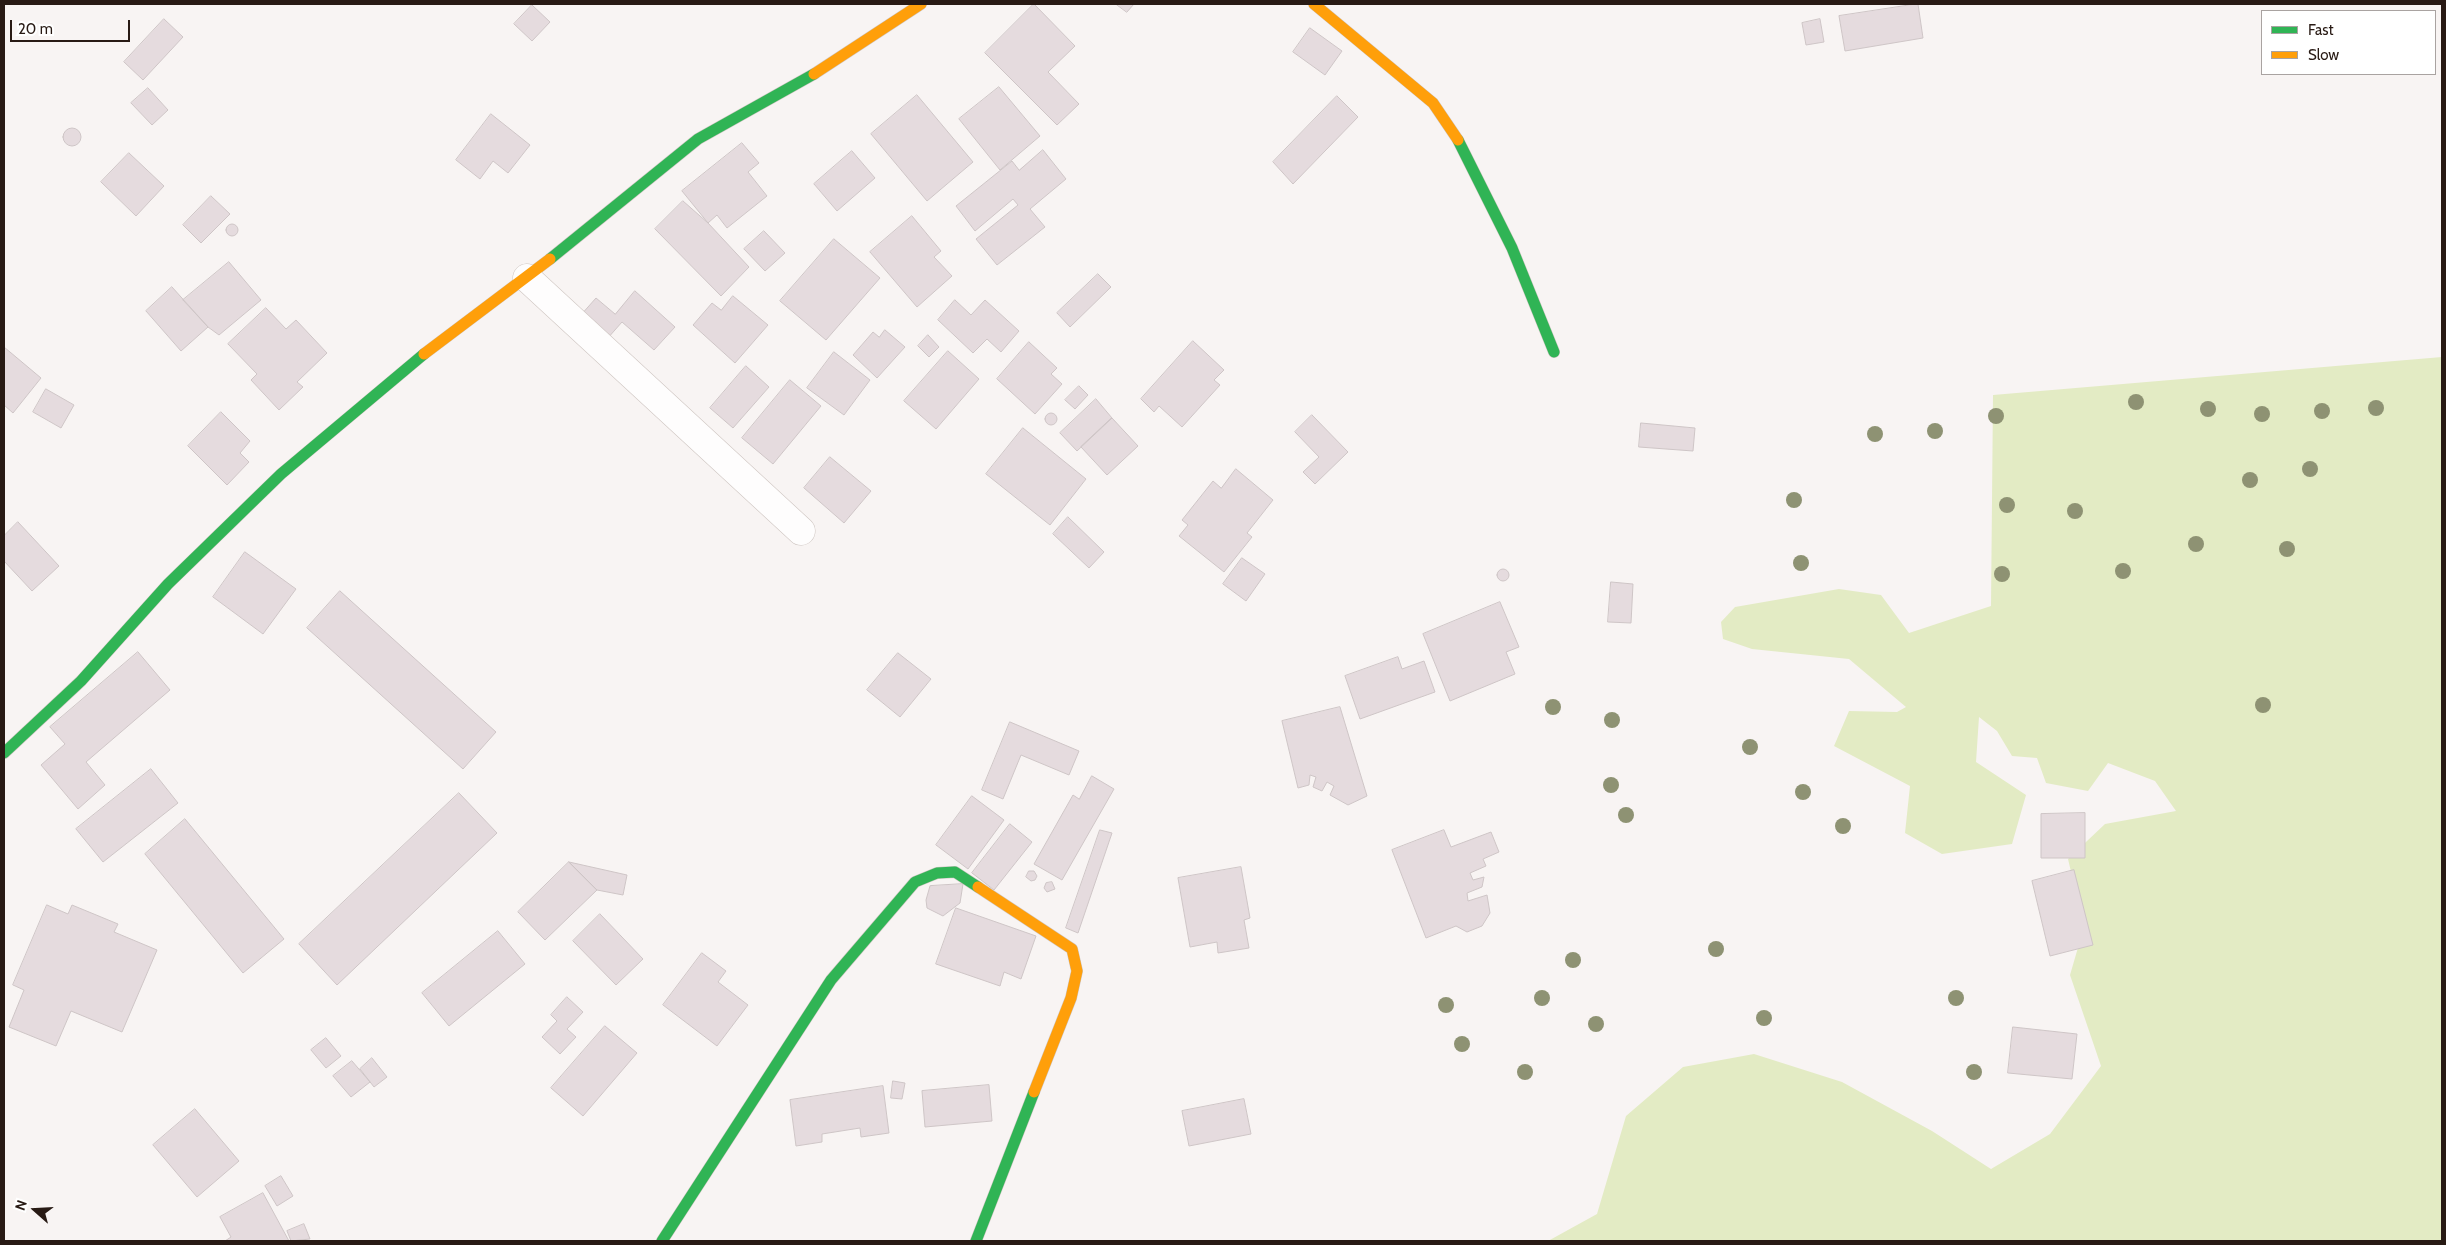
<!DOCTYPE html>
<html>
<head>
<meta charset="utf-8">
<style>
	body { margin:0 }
	#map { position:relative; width:2446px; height:1245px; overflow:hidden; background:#f8f4f3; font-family:Cabin,sans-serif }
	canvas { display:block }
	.frame { position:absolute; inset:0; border:5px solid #281a14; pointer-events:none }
	.legend { position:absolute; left:2261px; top:10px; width:175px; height:65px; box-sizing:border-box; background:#fff; border:1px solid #a9a3a1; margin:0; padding:6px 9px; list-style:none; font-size:15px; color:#281a14 }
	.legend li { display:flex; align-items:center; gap:10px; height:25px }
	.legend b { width:25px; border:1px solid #a9a3a1 }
	.north { position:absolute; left:10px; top:1185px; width:50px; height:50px; -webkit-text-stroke:4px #fff; paint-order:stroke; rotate:289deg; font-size:14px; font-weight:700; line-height:20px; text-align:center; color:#281a14 }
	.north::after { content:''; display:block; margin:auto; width:18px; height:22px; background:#281a14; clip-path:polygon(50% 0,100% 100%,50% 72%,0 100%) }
	.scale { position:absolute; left:10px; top:20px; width:120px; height:22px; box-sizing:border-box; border:2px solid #281a14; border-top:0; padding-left:6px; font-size:15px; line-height:18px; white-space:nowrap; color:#281a14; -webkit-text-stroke:4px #fff; paint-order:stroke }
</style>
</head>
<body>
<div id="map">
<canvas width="2446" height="1245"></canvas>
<div class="frame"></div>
<ul class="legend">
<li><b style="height:6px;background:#30b455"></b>Fast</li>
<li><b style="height:6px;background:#ff9f0a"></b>Slow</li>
</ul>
<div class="north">N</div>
<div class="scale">20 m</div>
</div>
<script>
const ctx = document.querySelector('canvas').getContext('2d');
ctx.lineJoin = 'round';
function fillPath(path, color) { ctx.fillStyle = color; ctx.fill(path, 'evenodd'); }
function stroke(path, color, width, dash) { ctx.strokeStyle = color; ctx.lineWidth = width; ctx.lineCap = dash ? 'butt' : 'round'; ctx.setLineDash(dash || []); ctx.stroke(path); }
fillPath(new Path2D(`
	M2442 357V1241H1548L1597 1214 1626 1116 1683 1067 1754 1054 1842 1082 1932 1131 1991 1169 2050 1134 2101 1066 2070 975 2084 927 2068 859 2105 824 2176 811 2155 781 2108 763 2088 791 2046 783 2037 758 2012 756 1997 731 1979 717 1976 762 2026 795 2012 844 1942 854 1905 833 1910 786 1834 746 1849 711 1897 712 1906 707 1849 659 1752 649 1723 639 1721 622 1735 607 1839 589 1881 595 1909 633 1991 606 1993 395Z`), '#e3ebc4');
const building = new Path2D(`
	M1034 4 1075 46 1048 72 1079 104 1057 125 985 53Z
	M1116 4H1134L1127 12Z
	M1918 4 1923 38 1845 51 1839 16Z
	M532 5 550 22 532 41 514 24Z
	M164 19 183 37 143 80 124 62Z
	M1820 19 1824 42 1806 45 1802 23Z
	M1310 28 1342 51 1325 75 1293 52Z
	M999 87 1040 136 1000 170 959 119Z
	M148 88 168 110 152 125 131 103Z
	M917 95 973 162 927 201 871 134Z
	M1337 96 1358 117 1293 184 1273 162Z
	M491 114 530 145 508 173 493 161 480 179 456 160Z
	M63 137a9 9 0 1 1 18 0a9 9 0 1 1-18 0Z
	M742 143 759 163 748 172 767 196 727 228 717 215 708 223 682 191Z
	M1043 150 1066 179 1030 209 1045 227 997 265 976 239 1018 205 1013 199 975 231 956 206 1012 161 1019 170Z
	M852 151 875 178 837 211 814 184Z
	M129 153 164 186 136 216 101 182Z
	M211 196 230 214 201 243 183 225Z
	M683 201 708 223 749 267 721 296 655 229Z
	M912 216 941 251 934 257 952 276 917 307 870 252Z
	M226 230a6 6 0 1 1 12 0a6 6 0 1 1-12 0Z
	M764 231 785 253 765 271 744 249Z
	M834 239 880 278 826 340 780 301Z
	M229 262 261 300 219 335 208 327 183 300Z
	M1098 274 1111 287 1070 327 1057 313Z
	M172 287 208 327 181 351 146 311Z
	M635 291 675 327 654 350 622 322 607 339 580 316 596 298 615 314Z
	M733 296 768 325 735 363 693 325 712 303 721 310Z
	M955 300 971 315 985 300 1019 331 1001 352 987 339 973 353 938 320Z
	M266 308 286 329 296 320 327 353 297 382 303 387 279 410 251 380 257 374 228 344Z
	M885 330 905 347 877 378 853 355 873 332 879 337Z
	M928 335 939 347 929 357 918 346Z
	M1193 341 1224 370 1214 380 1220 385 1182 427 1159 406 1154 412 1141 399Z
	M1029 342 1057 368 1051 374 1062 384 1035 414 997 379Z
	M4 347 41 378 13 413 4 405Z
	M948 351 979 379 936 429 904 401Z
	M834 352 870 380 844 415 807 388Z
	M746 366 769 387 733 428 710 408Z
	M790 380 821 406 773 464 742 438Z
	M1079 386 1088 395 1075 409 1065 400Z
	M46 389 74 405 61 428 33 412Z
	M1096 399 1112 418 1077 451 1060 433Z
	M221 412 250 441 240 453 249 462 227 485 188 446Z
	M1045 419a6 6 0 1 1 12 0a6 6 0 1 1-12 0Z
	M1312 415 1348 452 1315 484 1303 472 1319 457 1295 432Z
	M1112 418 1138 446 1107 475 1081 447Z
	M1641 423 1695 428 1693 451 1639 447Z
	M1023 428 1086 479 1050 525 986 474Z
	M830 457 871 491 844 523 804 488Z
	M1236 469 1273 500 1247 533 1252 537 1224 572 1179 536 1188 525 1182 520 1213 481 1221 488Z
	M1068 517 1104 552 1089 568 1053 534Z
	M18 522 59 566 32 591 4 561V536Z
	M245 552 296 589 263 634 213 597Z
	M1242 558 1265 574 1246 601 1223 584Z
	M1497 575a6 6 0 1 1 12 0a6 6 0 1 1-12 0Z
	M1611 582 1633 584 1631 623 1608 622Z
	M340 591 496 732 463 769 307 628Z
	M1500 602 1519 647 1506 652 1515 674 1450 701 1423 634Z
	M138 652 170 690 86 762 105 785 78 809 41 765 65 744 50 727Z
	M898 653 931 679 900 717 867 690Z
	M1398 657 1402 669 1424 661 1435 692 1360 719 1345 676Z
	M1340 707 1367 796 1348 805 1330 795 1334 786 1327 782 1322 791 1313 787 1316 777 1310 775 1309 785 1298 788 1282 721Z
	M1010 722 1079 751 1069 775 1021 755 1003 799 982 790Z
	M151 769 178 803 103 862 76 829Z
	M1092 776 1114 789 1062 880 1034 864 1073 795 1079 799Z
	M459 793 497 833 337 985 299 944Z
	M972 796 1004 820 968 869 936 845Z
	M2085 813V858H2041V814Z
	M185 819 284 939 243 973 145 854Z
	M1010 824 1032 842 994 890 972 873Z
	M1100 830 1112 833 1078 933 1066 928Z
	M1444 830 1451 847 1491 832 1499 852 1483 859 1486 866 1470 873 1473 880 1484 877 1482 887 1467 893 1468 901 1487 895 1490 913 1482 926 1467 932 1456 926 1426 938 1392 850Z
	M569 862 627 875 623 895 597 890Z
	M569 862 597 890 545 940 518 912Z
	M1241 867 1250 918 1244 920 1249 948 1218 953 1217 942 1190 947 1178 878Z
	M2074 870 2093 945 2050 956 2032 881Z
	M1029 871H1034L1037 876 1035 880 1031 881 1026 877Z
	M1052 882 1055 889 1047 892 1044 888 1046 883Z
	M963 884 960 903 943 916 927 908 926 900 930 886Z
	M47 905 68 914 72 905 118 924 114 932 157 950 122 1032 71 1011 56 1046 9 1027 24 990 13 985Z
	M956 908 1036 936 1021 979 1004 972 1000 986 936 964Z
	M600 914 643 959 616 985 573 941Z
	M498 931 525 964 449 1026 422 993Z
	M702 953 726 971 718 982 748 1005 717 1046 663 1005Z
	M567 997 583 1012 567 1029 576 1037 560 1054 542 1037 557 1021 551 1015Z
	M605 1026 637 1053 583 1116 551 1088Z
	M2013 1027 2077 1034 2072 1079 2008 1073Z
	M326 1038 341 1056 326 1068 311 1050Z
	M372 1058 387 1077 374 1087 360 1069Z
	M352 1061 370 1082 351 1097 333 1076Z
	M893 1081 905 1083 902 1099 891 1098Z
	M989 1085 992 1121 925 1127 922 1091Z
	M883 1086 889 1133 861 1137 860 1128 822 1134V1142L796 1146 790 1100Z
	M1244 1099 1251 1134 1189 1146 1182 1111Z
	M195 1109 239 1161 197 1197 153 1145Z
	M281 1176 293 1196 277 1206 265 1186Z
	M263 1193 289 1241H225L231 1237 220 1217Z
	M304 1224 310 1239 291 1241 287 1231Z`);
fillPath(building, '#e5dbde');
stroke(building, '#cec5c6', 1);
const street = new Path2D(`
	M527 278 801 531`);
const fast = new Path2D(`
	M1458 140 1512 248 1554 352
	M550 259 698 139 814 74
	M4 753 81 681 168 584 281 474 424 354
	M662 1241 831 980 915 882 937 873 955 872 978 887
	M976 1241 1034 1092`);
const slow = new Path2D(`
	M1314 4 1433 103 1458 140
	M814 74 921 4
	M424 354 550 259
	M978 887 1072 949 1077 971 1071 998 1034 1092`);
stroke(street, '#cec5c1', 29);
stroke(fast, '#cec5c1', 12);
stroke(slow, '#cec5c1', 12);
stroke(street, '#fefdfd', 28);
stroke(fast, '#30b455', 11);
stroke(slow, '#ff9f0a', 11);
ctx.fillStyle = '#8e9273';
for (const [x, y] of [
	[2136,402],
	[2376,408],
	[2208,409],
	[2322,411],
	[2262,414],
	[1996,416],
	[1935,431],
	[1875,434],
	[2310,469],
	[2250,480],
	[1794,500],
	[2007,505],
	[2075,511],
	[2196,544],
	[2287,549],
	[1801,563],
	[2123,571],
	[2002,574],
	[2263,705],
	[1553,707],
	[1612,720],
	[1750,747],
	[1611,785],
	[1803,792],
	[1626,815],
	[1843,826],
	[1716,949],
	[1573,960],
	[1542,998],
	[1956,998],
	[1446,1005],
	[1764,1018],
	[1596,1024],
	[1462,1044],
	[1525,1072],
	[1974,1072]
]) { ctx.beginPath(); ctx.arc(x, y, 8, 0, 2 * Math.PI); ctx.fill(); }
</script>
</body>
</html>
